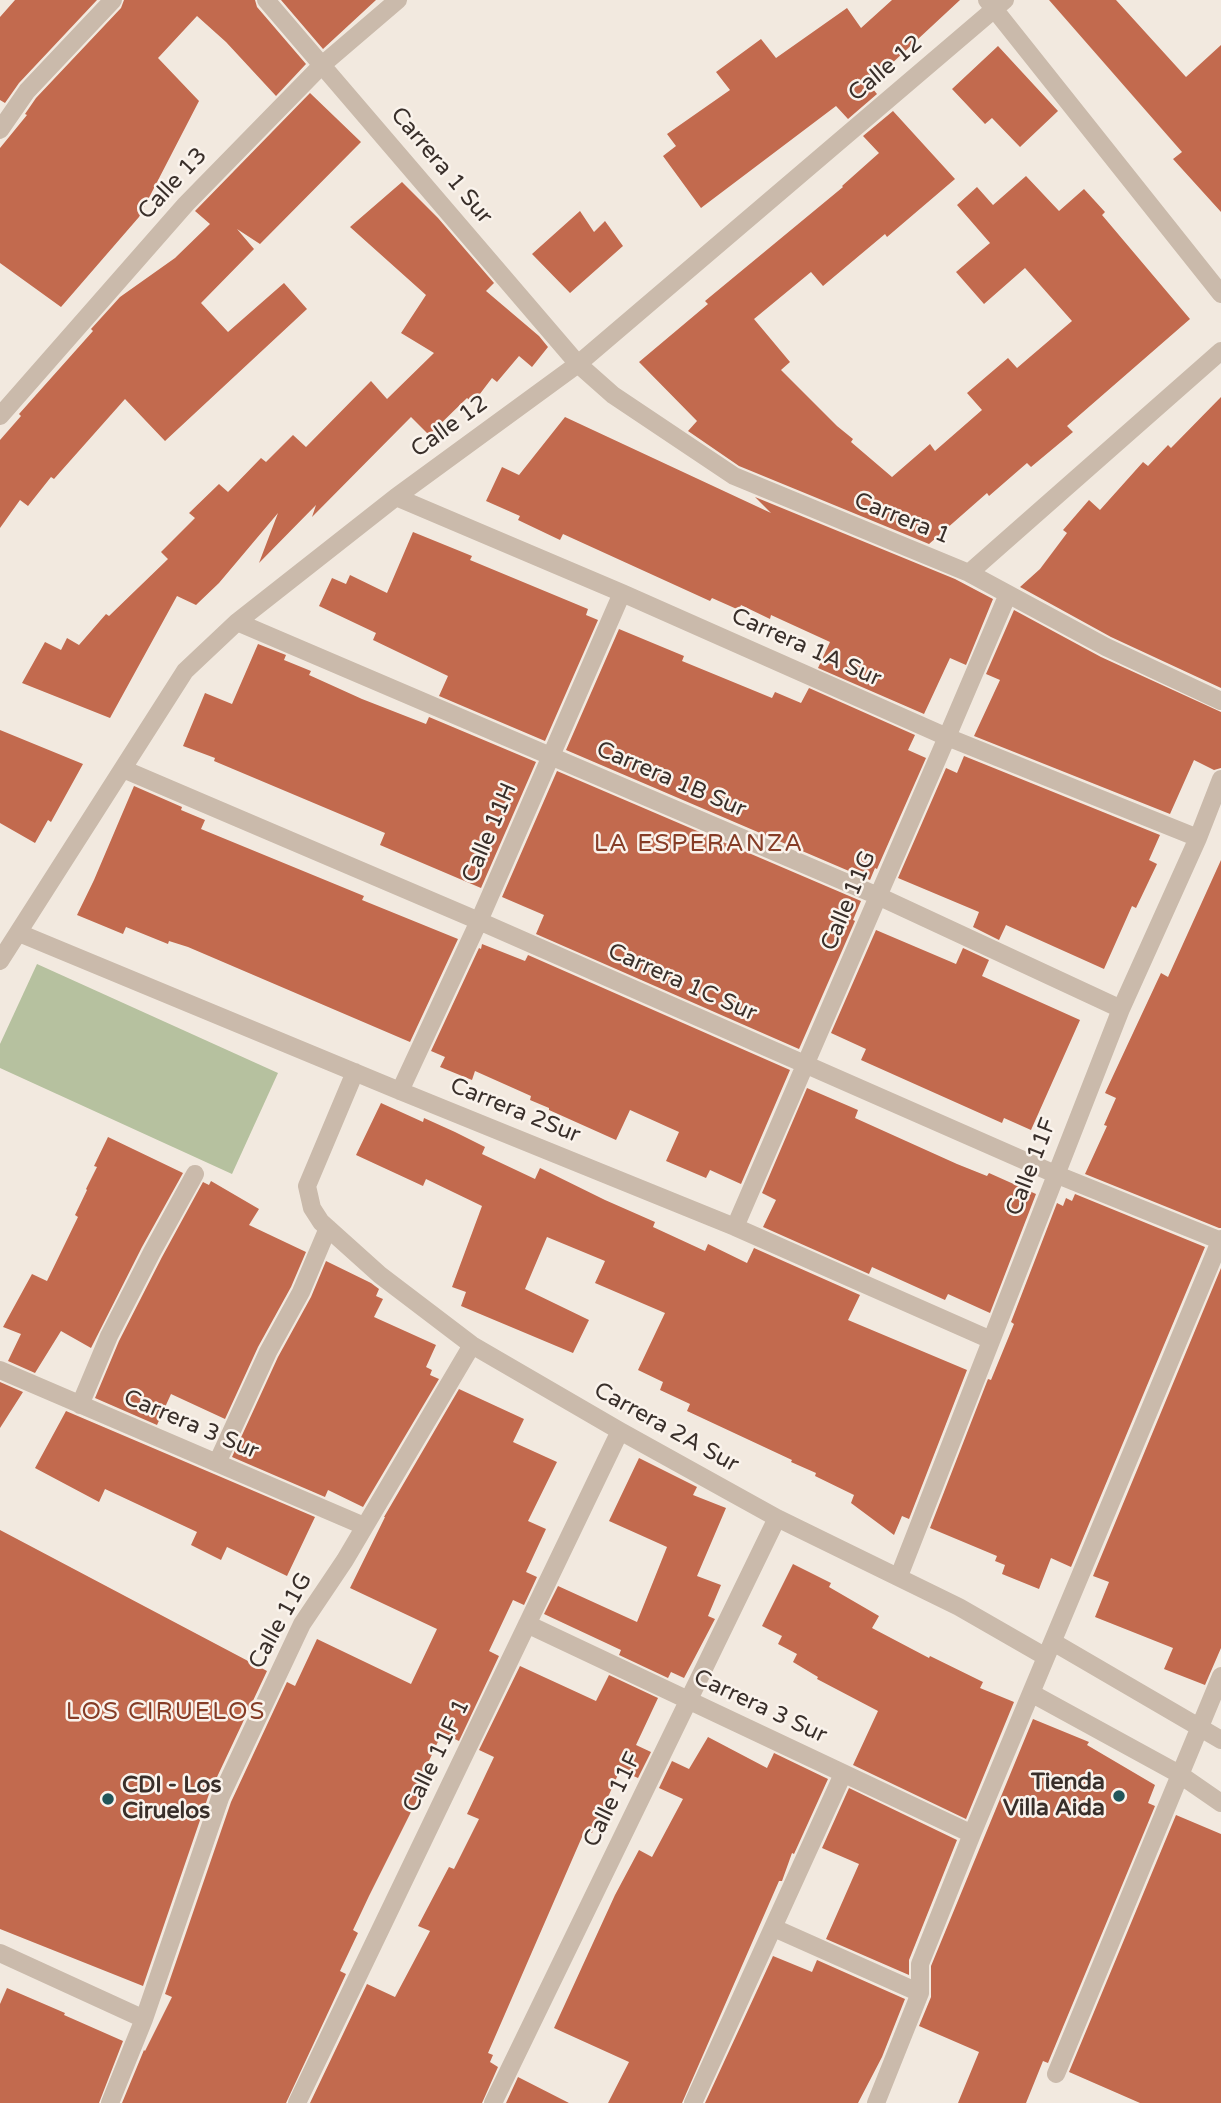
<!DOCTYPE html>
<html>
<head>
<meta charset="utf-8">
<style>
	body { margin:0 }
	canvas { display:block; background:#f2e9df }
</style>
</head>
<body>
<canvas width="1221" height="2103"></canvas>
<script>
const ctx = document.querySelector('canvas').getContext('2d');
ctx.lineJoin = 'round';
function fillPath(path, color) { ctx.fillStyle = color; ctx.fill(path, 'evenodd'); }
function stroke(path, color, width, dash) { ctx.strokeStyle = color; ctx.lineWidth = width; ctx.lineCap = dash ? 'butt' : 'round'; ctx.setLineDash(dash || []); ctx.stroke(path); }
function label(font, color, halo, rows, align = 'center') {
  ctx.font = font + ' "Varela Round",sans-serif'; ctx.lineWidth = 5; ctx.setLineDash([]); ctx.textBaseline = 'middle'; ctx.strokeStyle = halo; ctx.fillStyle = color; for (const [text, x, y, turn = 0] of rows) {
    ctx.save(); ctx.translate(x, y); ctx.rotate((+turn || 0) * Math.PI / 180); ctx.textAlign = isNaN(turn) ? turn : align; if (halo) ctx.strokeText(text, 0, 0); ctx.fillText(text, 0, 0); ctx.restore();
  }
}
fillPath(new Path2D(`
	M37 964 278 1073 232 1174 0 1068V1044Z`), '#b6c19f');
fillPath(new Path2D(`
	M15 0H97L19 83 5 103 0 100V17Z
	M124 0H255L257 7 306 64 276 96 226 42 197 16 158 58 199 101 139 217 61 307 0 263V148L27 115 25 114 36 98 121 8Z
	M281 0H376L323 49Z
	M892 0H960L889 66 890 68 868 83 877 94 848 119 836 106 701 208 663 156 676 146 667 134 730 90 716 72 761 39 776 58 847 8 861 28Z
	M1049 0H1116L1186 77 1221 45V212L1173 159 1182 152Z
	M998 46 1058 111 1020 147 992 118 985 124 952 89Z
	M310 93 361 142 260 244 237 229 254 249 201 303 228 332 284 283 307 309 165 441 125 399 54 479 51 477 28 506 20 500 0 528V440L21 416 19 414 93 331 91 329 120 297 175 258 210 224 195 211Z
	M893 111 955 179 887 237 885 234 823 286 811 272 754 319 790 362 781 370 837 426 853 439 851 442 892 477 930 444 935 451 982 410 967 393 1008 358 1017 368 1072 321 1025 268 984 304 956 272 990 243 957 205 977 187 993 205 1026 176 1059 211 1084 189 1105 212 1102 215 1190 319 1067 426 1073 432 1031 467 1027 463 989 496 987 493 929 544 739 466 688 431 697 421 639 362 708 304 705 301 843 187 842 186 879 153 863 136Z
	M402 182 438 218 494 283 486 291 539 336 548 347 532 367 519 356 497 382 492 378 473 403 467 398 429 435 411 417 312 517 316 505 259 563 278 513 219 583 196 605 177 596 110 718 22 683 45 642 61 650 67 638 79 645 106 614 109 616 168 559 161 552 195 518 189 513 219 484 228 492 261 458 266 462 293 435 306 447 371 381 387 399 434 353 401 333 426 295 350 227Z
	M580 211 594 232 605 221 623 246 570 293 532 254Z
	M1221 397V688L1111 637 1020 587 1040 569 1067 533 1063 530 1089 500 1100 510 1143 462 1148 466 1168 445 1171 448Z
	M565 417 771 513 755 497 955 579 993 599 966 665 950 658 924 714 818 668 830 642 771 615 770 619 741 605 739 610 712 598 710 601 563 534 560 540 518 520 520 516 486 501 502 467 519 475Z
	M413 532 472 556 470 560 588 609 586 615 598 620 545 741 439 696 448 676 373 640 376 633 319 606 332 578 346 584 350 575 387 593Z
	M1014 610 1101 657 1221 712V768L1214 770 1194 760 1170 814 974 736 1000 680 986 674Z
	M619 629 684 656 682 661 772 698 775 692 801 703 809 688 915 735 908 750 926 758 877 869 875 868 870 880 566 750Z
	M258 644 286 655 284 660 311 671 309 675 362 699 426 724 429 717 536 762 481 888 380 845 385 833 214 761 215 758 183 746 205 693 232 704Z
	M0 730 83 764 51 822 48 820 35 843 0 823Z
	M964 756 1160 835 1149 860 1157 864 1136 908 1132 906 1104 969 1006 925 999 940 973 927 979 912 898 878 946 768 957 773Z
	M557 771 861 901 853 920 855 921 799 1049 536 934 544 915 502 897Z
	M134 786 182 807 181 810 205 820 201 829 364 896 362 900 458 939 410 1042 188 947 169 941 168 944 126 927 123 934 77 915 94 880Z
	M1221 860V1228H1219L1085 1174 1107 1126 1104 1125 1116 1098 1105 1093 1161 973 1168 977Z
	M876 930 956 964 963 948 989 960 982 976 1080 1020 1031 1130 1004 1118 1002 1123 861 1060 866 1049 831 1033Z
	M482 944 525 961 528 955 790 1070 741 1184 710 1170 706 1178 666 1161 679 1132 630 1110 616 1140 549 1110V1108L530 1100 531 1096 475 1071 472 1080 440 1067 445 1057 431 1051 479 948 481 949Z
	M807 1088 858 1110 855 1118 957 1164 987 1176 989 1173 1036 1194 990 1313 948 1294 945 1300 872 1267 869 1274 763 1227 776 1200 762 1193Z
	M381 1103 423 1122 424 1118 455 1132 485 1147 482 1154 535 1179 540 1168 605 1200 655 1222 653 1227 705 1251 708 1244 747 1263 754 1248 860 1295 848 1320 967 1370 909 1519 902 1516 894 1535 851 1503 854 1495 815 1476 816 1473 791 1462 792 1460 687 1411 690 1404 660 1390 663 1382 638 1370 665 1313 595 1283 605 1261 547 1237 525 1289 589 1320 573 1353 461 1306 466 1292 452 1287 482 1206 426 1179 423 1186 356 1155Z
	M108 1137 183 1173 142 1247 91 1348 61 1331 35 1373 8 1361 21 1334 3 1327 32 1274 47 1281 78 1217 75 1215 87 1190 86 1189 97 1167 94 1166Z
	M211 1181 259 1209 249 1225 306 1252 291 1287 258 1347 225 1419 171 1394 157 1425 95 1398 119 1341 162 1257 203 1182 209 1185Z
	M1075 1194 1205 1247 1071 1567 1051 1558 1039 1589 1002 1574 1005 1565 995 1561 997 1556 930 1528 988 1379 991 1380 1014 1324 1011 1322 1057 1203 1063 1206 1066 1198 1072 1201Z
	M326 1261 371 1283 379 1289 376 1296 383 1299 374 1317 436 1345 426 1367 432 1370 430 1375 439 1379 363 1507 328 1490 325 1497 232 1457 278 1357 311 1297Z
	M1221 1268V1648L1205 1685 1164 1669 1173 1648 1095 1617 1109 1582 1093 1576Z
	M0 1382 23 1392 0 1428Z
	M459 1389 524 1419 513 1442 557 1462 528 1521 546 1529 526 1572 537 1577 524 1605 513 1600 489 1651 499 1656 459 1741 442 1733 414 1793 419 1796 369 1896 353 1930 358 1933 340 1971 346 1974 286 2103H122L144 2050 145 2051 172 1997 165 1994 231 1802 287 1682 295 1686 317 1639 411 1684 437 1629 350 1588 385 1517H384Z
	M66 1411 315 1517 287 1576 227 1547 221 1560 191 1545 197 1532 105 1489 99 1502 35 1468Z
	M639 1458 697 1487 693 1495 726 1508 697 1576 721 1585 708 1616 715 1619 684 1678 671 1672 668 1678 619 1655 621 1650 544 1614 558 1586 637 1622 667 1547 609 1521Z
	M0 1530 267 1671 209 1794 143 1986 0 1929Z
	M793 1564 831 1583 829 1587 879 1616 872 1628 929 1658 930 1656 983 1682 980 1688 1014 1702 966 1819 853 1765 878 1711 817 1679 818 1677 793 1662 797 1654 778 1644 782 1636 762 1626Z
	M520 1666 596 1701 609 1675 658 1698 636 1745 651 1752 638 1778 620 1770 592 1833 585 1830 488 2053 493 2055 490 2062 498 2067 482 2103H310L367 1984 395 1997 430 1931 418 1926 449 1867 454 1869 479 1819 467 1814 494 1757 479 1750Z
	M1033 1719 1089 1742 1087 1745 1155 1785 1148 1803 1155 1806 1048 2063 1043 2061 1026 2103H958L979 2052 919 2026 931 1997V1966Z
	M708 1737 767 1768 774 1753 828 1779 794 1854 792 1853 782 1881H779L682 2103H608L629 2062 554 2028 615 1895 639 1850 652 1857 683 1799 659 1788 672 1761 689 1769Z
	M849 1788 957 1840 909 1960V1975L826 1939 859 1864 822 1848Z
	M1176 1815 1221 1834V2103H1140L1069 2072Z
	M773 1956 812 1972 817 1960 905 1999 882 2057 858 2103H705Z
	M7 1988 65 2013 64 2015 123 2041 99 2103H0V2004Z
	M518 2077 569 2103H506Z`), '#c26a4e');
stroke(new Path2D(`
	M266 0 578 364 613 395 734 476 969 573 1106 647 1221 701
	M987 0 1221 294
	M0 130 27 91 113 0
	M0 416 186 204 322 65 398 0
	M396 497 622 593 947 737 1198 838
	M969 573 1221 351
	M237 622 878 896 1121 1009
	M123 769 479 921 1055 1174 1221 1241
	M19 933 400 1091 735 1227 991 1340
	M0 961 185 671 237 622 396 497 578 364 1005 0
	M355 1072 307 1186 312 1208 321 1222 380 1275 472 1345 620 1431 777 1518 959 1607 1046 1657
	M400 1091 479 921 622 593
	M735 1227 947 737 1008 594
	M0 1370 364 1526
	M80 1405 109 1336 152 1252 195 1174
	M217 1463 268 1352 301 1292 328 1228
	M899 1576 1121 1009 1198 838 1221 779
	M527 1624 972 1834
	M1053 1642 1221 1740
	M1031 1693 1179 1774 1221 1803
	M774 1928 920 1993
	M0 1953 144 2019
	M1056 2074 1221 1676
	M110 2103 144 2019 220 1798 302 1624 345 1560 472 1345
	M297 2103 620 1431
	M493 2103 777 1518
	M693 2103 843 1774
	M876 2103 920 1993V1964L972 1834 1221 1239`), '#cabaab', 18);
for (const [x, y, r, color] of [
	[1119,1796,7,"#215559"],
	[108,1799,7,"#215559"]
]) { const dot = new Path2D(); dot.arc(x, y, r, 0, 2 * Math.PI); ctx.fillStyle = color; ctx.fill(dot); stroke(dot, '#faf3ec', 2.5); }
label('23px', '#392f2a', '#faf3ec', [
	["Calle 12",886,69,-40],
	["Carrera 1 Sur",441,166,50],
	["Calle 13",173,184,-47],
	["Calle 12",450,427,-36],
	["Carrera 1",902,519,22],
	["Carrera 1A Sur",806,648,24],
	["Carrera 1B Sur",671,780,23],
	["Calle 11H",490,833,-67],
	["Calle 11G",849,901,-67],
	["Carrera 1C Sur",682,983,24],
	["Carrera 2Sur",515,1111,22],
	["Calle 11F",1032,1167,-69],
	["Carrera 3 Sur",191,1425,23],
	["Carrera 2A Sur",666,1428,29],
	["Calle 11G",281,1621,-61],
	["Carrera 3 Sur",760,1707,25],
	["Calle 11F 1",437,1756,-64],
	["Calle 11F",613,1800,-64]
]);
label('bold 23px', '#392f2a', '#faf3ec', [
	["Tienda",1105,1783],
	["Villa Aida",1105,1809],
	["CDI - Los",122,1786,"left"],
	["Ciruelos",122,1812,"left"]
], 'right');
ctx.letterSpacing = '2px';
label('24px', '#853c26', '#faf3ec', [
	["LA ESPERANZA",699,845],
	["LOS CIRUELOS",166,1713]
]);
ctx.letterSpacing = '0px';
</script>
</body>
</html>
